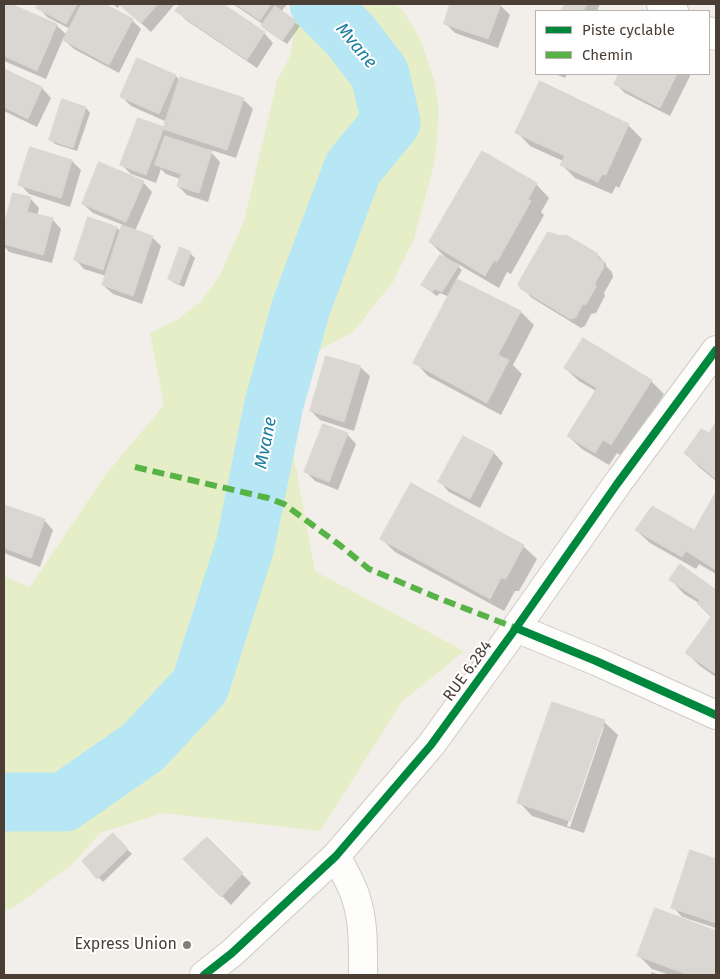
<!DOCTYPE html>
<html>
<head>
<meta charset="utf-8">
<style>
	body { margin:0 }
	#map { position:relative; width:720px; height:979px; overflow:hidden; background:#f2efeb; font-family:"Fira Sans",sans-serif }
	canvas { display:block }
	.frame { position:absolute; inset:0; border:5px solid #4a3e35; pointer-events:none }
	.legend { position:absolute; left:535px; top:10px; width:175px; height:65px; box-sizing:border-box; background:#fff; border:1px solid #b7b2ae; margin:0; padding:6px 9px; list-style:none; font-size:15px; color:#4a3e35 }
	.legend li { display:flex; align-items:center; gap:10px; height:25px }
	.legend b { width:25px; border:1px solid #b7b2ae }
</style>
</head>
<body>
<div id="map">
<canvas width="720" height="979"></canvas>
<div class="frame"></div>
<ul class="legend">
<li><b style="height:6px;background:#00873e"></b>Piste cyclable</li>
<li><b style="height:6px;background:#57b346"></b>Chemin</li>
</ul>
</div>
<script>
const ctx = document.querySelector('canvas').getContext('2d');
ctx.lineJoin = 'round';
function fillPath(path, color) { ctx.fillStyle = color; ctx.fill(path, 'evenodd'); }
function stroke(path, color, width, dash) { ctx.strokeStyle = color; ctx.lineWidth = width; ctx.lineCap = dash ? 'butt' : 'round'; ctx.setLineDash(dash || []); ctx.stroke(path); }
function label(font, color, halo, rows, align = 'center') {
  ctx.font = font + ' "Fira Sans",sans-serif'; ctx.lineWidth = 4; ctx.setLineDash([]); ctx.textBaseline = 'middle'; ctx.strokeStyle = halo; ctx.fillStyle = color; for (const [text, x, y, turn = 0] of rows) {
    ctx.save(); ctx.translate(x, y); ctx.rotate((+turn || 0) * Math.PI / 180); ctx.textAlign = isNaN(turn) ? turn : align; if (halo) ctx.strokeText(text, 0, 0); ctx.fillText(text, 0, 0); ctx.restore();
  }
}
fillPath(new Path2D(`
	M289 4H396L404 12 420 38 435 82 439 111 435 161 414 239 393 282 353 332 314 353 299 381 294 458 315 571 464 651 402 702 320 831 163 813 100 833 74 863 13 908 4 910V576L30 587 106 474 164 405 150 333 177 320 201 301 220 275 244 221 277 81 290 56 296 22Z`), '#e6eec8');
fillPath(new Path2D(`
	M8 4 56 25 67 35 70 29 47 17 38 7 40 4H102L132 20 141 29 119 73 74 49 63 39 46 79 4 61V13Z
	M112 4H175L151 32 120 4 118 8Z
	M182 4H220L264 33 273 43 257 68 186 20 177 11Z
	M233 4H287L281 12 300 26 287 44 267 30 264 25Z
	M451 4H496L500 5 510 15 498 48 455 33 446 24Z
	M566 4H600L597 11H563Z
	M137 59 176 76 180 81 243 99 253 109 236 158 208 149 220 162 208 202 187 195 178 186 180 179 166 174 161 169 156 183 131 174 122 165 138 119 164 129 167 122 131 106 121 96Z
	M4 70 42 88 51 98 37 127 4 111Z
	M555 74H567L565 78Z
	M620 74H691L670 116 625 93 615 83Z
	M540 82 628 125 642 139 619 188 616 186 612 194 575 178 562 165 563 161 530 146 517 132Z
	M63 101 86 108 90 113 77 151 55 144 50 139Z
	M72 161 81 170 70 207 29 194 20 184Z
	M143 182 152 192 135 231 152 237 161 246 142 304 113 294 103 285 106 276 84 269 75 259 117 228 121 232 123 225 93 213 83 204Z
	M536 184 549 198 541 212 544 215 511 274 507 272 499 288 456 263V264L462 270 456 280 521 312 534 325 513 365 522 374 501 415 428 376 415 362 449 297 440 293 437 296 427 289 422 285 448 260 430 242Z
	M13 194 30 198 39 208 37 216 52 219 61 229 52 263 9 252 4 246V229Z
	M190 253 195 258 184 287 174 283 169 279Z
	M597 254 606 264V266L612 272 613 277 604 293 605 296 596 313 591 314 585 326 581 328 532 298 522 288Z
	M360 367 370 376 354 431 320 420 311 411Z
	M565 368 651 381 664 394 625 458 617 453 609 465 582 449 568 436 596 391 579 381Z
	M716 424V481L699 467 685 453 709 435Z
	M347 434 356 444 338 490 315 481 306 472Z
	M464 438 494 453 503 463 480 508 449 492 440 482Z
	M716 494V574L699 564 696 569 650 543 636 530 694 532Z
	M4 506 44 520 53 530 40 567 4 553Z
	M381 538 523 546 537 559 519 591H515L504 611 395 552Z
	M680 566 716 591V677L700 666 687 653 712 617 699 603 684 594 671 580Z
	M604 722 618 735 584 833 532 816 519 802ZM601 727H604L570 827 567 826Z
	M113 835 132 854 103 882 84 861Z
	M207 839 251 883 231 905 185 859Z
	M691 851 716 860V928L682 917 673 907Z
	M655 909 716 932V975H670L652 969 638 955Z
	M652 972 659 975H650Z`), '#0003');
stroke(new Path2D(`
	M4 802H64L143 747 200 686 245 546 274 404 301 307 353 168 391 122 380 74 350 35 319 4`), '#b7e7f4', 59);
const building = new Path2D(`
	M7 4H11L57 24 37 71 4 56V10Z
	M39 4H77L66 24 36 8Z
	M82 4H105L133 19 109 65 63 40Z
	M119 4H158L141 23Z
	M180 4H223L265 32 247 60 175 11Z
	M236 4H271L260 20Z
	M450 4H501L488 39 444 24Z
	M565 4H587L583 11H561Z
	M275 6 296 21 282 41 261 26Z
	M137 58 176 75 159 114 120 97Z
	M4 69 42 87 28 119 4 107Z
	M619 74H677L660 108 614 84Z
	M180 77 244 98 227 150 163 129Z
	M540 81 629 124 606 175 602 174 598 182 560 165 565 156 515 133Z
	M62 99 86 107 73 148 49 140Z
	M138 118 164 127 146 175 120 165Z
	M165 136 212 151 199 193 177 186 181 174 155 165Z
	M30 147 72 160 61 198 18 185Z
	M482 151 537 183 528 199 531 201 497 262 494 260 485 276 429 242Z
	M99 162 144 181 126 222 82 204Z
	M13 193 31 197 27 212 53 218 43 255 4 244V225Z
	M88 217 117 227 103 270 74 260Z
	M122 225 153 236 133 296 102 285Z
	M548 232 561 236 566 235 597 253 598 258 603 261 604 267 595 283 596 287 586 304 582 305 576 317 570 319 521 289 518 284Z
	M180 247 191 252 179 284 168 279Z
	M440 255 459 265 442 292 435 289 432 292 421 285Z
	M457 279 521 311 498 355 509 360 487 403 413 363Z
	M583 338 652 380 611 445 603 440 595 453 567 436 597 388 564 368Z
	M326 356 361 366 344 422 310 411Z
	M716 422V479L684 453 701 429 709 433Z
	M323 424 348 433 329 482 304 472Z
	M463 436 494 452 470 499 438 482Z
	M411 483 524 545 506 579 501 578 490 599 380 539Z
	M716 492V570L686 551 682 557 635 530 652 506 694 530Z
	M4 505 45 519 31 558 4 548Z
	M680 564 716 590V674L685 653 711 617 697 603 700 600 669 580Z
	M552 702 605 720 570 821 517 803Z
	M113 833 128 849 97 879 82 861Z
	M207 837 243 873 221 897 183 859Z
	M690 850 716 859V923L671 908Z
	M655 908 716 931V975H689L637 956Z`);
fillPath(building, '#dad6d1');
stroke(building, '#dbd5d0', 1);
const minor = new Path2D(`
	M661 4 674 11
	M709 31 716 36
	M516 628 596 661 716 715
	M336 856C343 870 352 884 356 898 364 923 363 949 363 975
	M204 975 232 953 336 856 431 745 516 628 617 484 716 350`);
stroke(minor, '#cfcbc7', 30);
stroke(minor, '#fdfdfc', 28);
stroke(new Path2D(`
	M135 467 268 498 284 504 341 546 369 569 438 598 516 628`), '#57b346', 6, [12, 6]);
stroke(new Path2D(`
	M516 628 596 661 716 715
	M204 975 232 953 336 856 431 745 516 628 617 484 716 350`), '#00873e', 8);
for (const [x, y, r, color] of [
	[187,945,5,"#857c75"]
]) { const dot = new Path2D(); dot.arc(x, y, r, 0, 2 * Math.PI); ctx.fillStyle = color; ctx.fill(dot); stroke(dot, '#fff', 2); }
label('16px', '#4a3e35', '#fff', [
	["RUE 6.284",468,671,-54]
]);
label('16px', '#4a3e35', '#fff', [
	["Express Union",177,945]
], 'right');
label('italic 18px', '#1f7f9e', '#fff', [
	["Mvane",356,46,50],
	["Mvane",266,443,-79]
]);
</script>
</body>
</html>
